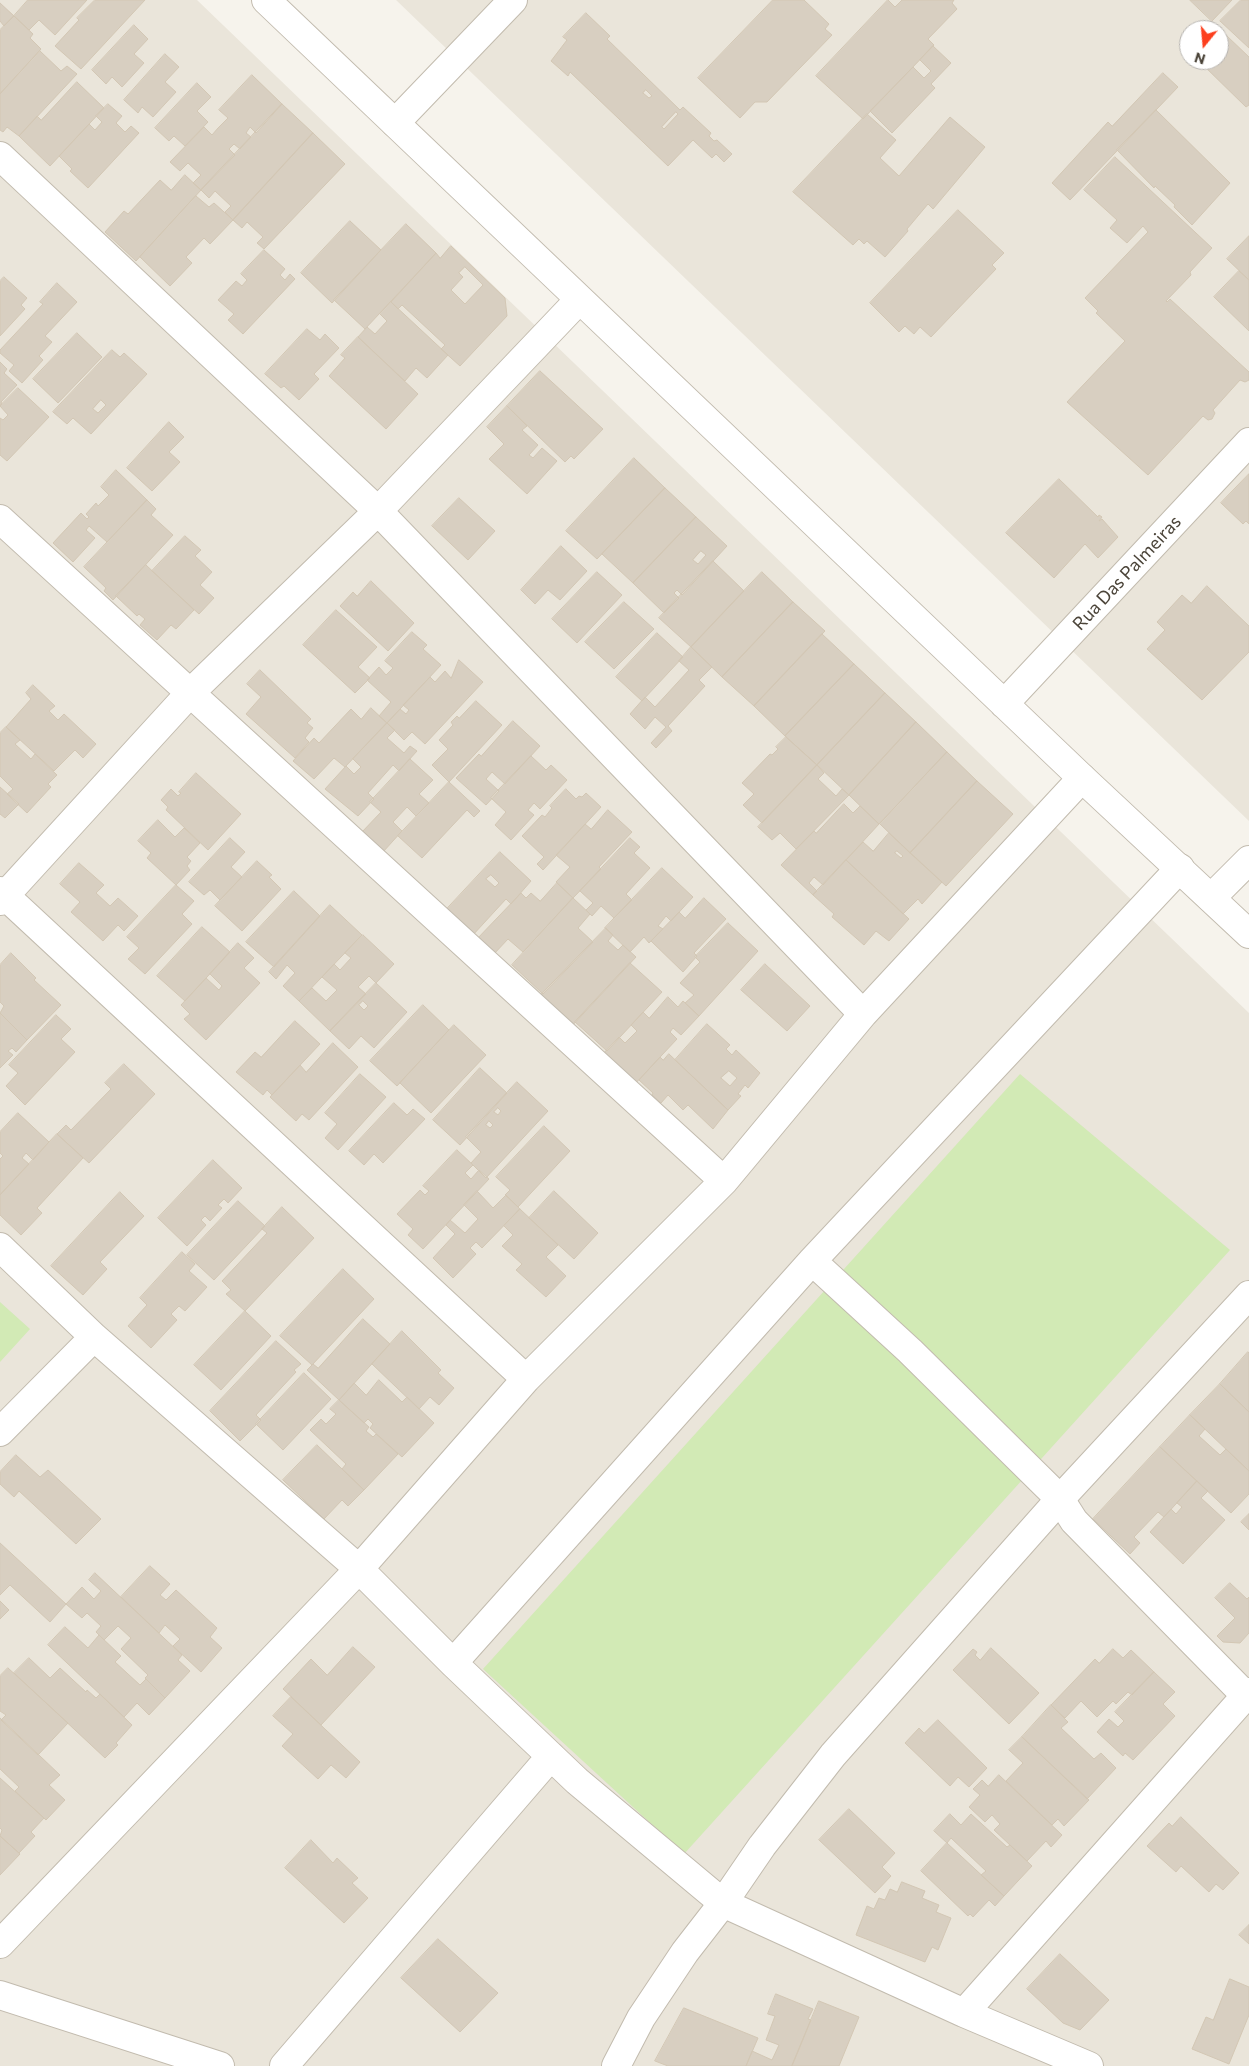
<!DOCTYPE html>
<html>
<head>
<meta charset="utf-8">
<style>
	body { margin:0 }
	#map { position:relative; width:1249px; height:2066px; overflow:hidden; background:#f6f3ec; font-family:Commissioner,sans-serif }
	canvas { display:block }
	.north { position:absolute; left:1179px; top:20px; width:50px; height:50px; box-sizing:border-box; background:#fff; border:1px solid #b7b4b0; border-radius:50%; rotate:197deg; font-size:14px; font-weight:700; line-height:20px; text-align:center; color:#4b4439 }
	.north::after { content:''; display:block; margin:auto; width:18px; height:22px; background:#fc3f1d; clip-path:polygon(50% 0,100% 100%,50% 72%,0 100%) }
</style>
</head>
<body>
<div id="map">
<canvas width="1249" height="2066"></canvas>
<div class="north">N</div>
</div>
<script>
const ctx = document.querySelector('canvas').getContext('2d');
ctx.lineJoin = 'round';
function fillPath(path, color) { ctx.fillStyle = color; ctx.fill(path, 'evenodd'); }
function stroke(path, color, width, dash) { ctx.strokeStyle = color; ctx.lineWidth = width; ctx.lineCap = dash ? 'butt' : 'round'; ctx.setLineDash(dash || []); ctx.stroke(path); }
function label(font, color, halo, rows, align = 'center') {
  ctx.font = font + ' Commissioner,sans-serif'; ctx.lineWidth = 4; ctx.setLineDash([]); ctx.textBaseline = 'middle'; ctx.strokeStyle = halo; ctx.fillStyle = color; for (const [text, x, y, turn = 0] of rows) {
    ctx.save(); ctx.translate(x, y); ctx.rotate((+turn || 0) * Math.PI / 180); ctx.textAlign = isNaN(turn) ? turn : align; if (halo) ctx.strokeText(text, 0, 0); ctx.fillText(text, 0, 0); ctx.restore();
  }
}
fillPath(new Path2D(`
	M0 0H197L1249 1013V2066H0Z
	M396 0H1249V821ZM1189 30H1219V60H1189Z`), '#eae5da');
fillPath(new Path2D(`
	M1020 1074 1230 1250 684 1854 483 1669Z
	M0 1302 30 1329 0 1362Z`), '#d2eab5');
const building = new Path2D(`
	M28 0H87L55 35 39 20 29 30 14 16Z
	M95 0H145L81 69 55 46 79 20 77 18Z
	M773 0H804L829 24 825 29 832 35 767 102H755L740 118 698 78Z
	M888 0 895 7 902 0H954L952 3 957 9 928 39 934 45 863 119 816 76Z
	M1190 0H1232L1212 21Z
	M1241 0H1249V48L1220 21Z
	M0 3 14 16 4 26 0 21Z
	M586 13 610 36 607 39 680 110 683 107 711 133 709 136 714 141 717 140 732 154 724 162 716 154 712 158 693 140 668 166 570 72 568 76 551 61 567 40 563 37ZM646 90 652 96 649 98 643 93ZM676 112 678 114 664 129 662 127Z
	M14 16 33 34 30 38 41 49 0 94V30Z
	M1213 22 1227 36 1219 45V30H1206Z
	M134 25 148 39 134 54 144 63 122 87 112 77 106 84 92 70Z
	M1227 36 1249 57V105L1246 107 1201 63 1204 60H1219V45Z
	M933 46 951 63 931 84 935 88 892 133 870 111 913 67 924 78 931 71 920 60Z
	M40 51 61 71 67 66 77 74 19 136 7 127 3 132 0 130V94Z
	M165 54 179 67 165 82 176 92 153 117 142 107 138 113 124 100Z
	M1163 73 1178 87 1070 200 1052 183 1108 122 1112 126Z
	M252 75 282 104 256 133 250 127 246 133 251 137 240 149 234 144 229 149 235 155 201 190 193 183 201 175 188 163 180 171 170 162 204 127 212 135 218 128 228 118 219 110Z
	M77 82 104 108 50 166 19 136 37 116 41 120Z
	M197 83 211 97 197 111 208 122 185 146 174 136 169 141 155 128Z
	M108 104 122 116 116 123 125 132 131 126 139 133 88 188 70 171 72 169 59 156 89 124 95 130 102 122 96 116Z
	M282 104 313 133 233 220 225 212 231 206 215 191 209 198 201 190Z
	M1156 110 1230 183 1192 225 1174 207 1175 205 1155 186 1154 188 1117 150Z
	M867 114 896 140 880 158 899 176 950 117 985 147 933 209 928 204 907 229 908 231 885 257 867 241 864 244 859 239 853 245 793 192Z
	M313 133 345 164 264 249 257 243 263 237 247 222 242 228 233 220Z
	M1115 157 1212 248 1190 272 1191 275 1166 301 1167 302 1170 299 1249 372V380L1245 382 1240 380 1213 410 1215 413 1212 419 1208 420 1203 416 1148 475 1067 402 1125 341 1096 313 1098 311 1085 298 1148 232 1143 226 1127 243 1110 228 1117 220 1084 190Z
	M185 175 201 190 136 261 105 232 124 211 128 214 160 180 171 190Z
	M196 196 209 207 214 203 233 220 210 244 204 238 186 257 192 263 170 286 140 257Z
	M958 210 1004 253 992 265 996 269 931 337 920 327 914 334 905 326 899 332 870 303Z
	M350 221 381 250 332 303 301 273Z
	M406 224 436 253 365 329 334 300Z
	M1249 236V280L1227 259Z
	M451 246 505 298 507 316 460 366 441 349 445 345 402 305 398 309 391 302 436 253 440 258ZM465 267 483 285 465 304 451 290 463 277 459 273Z
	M264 250 285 269 280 275 285 280 290 274 295 279 243 334 228 320 234 314 218 300 236 281 242 286 247 280 241 274Z
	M1239 271 1249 280V331L1214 297Z
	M4 277 27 298 21 305 25 309 0 336V281Z
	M57 283 77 302 45 336 52 342 39 356 43 360 22 383 9 371 14 365 0 353V350L43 304 40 302Z
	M391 302 448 355 427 378 416 368 405 381 358 337 367 327 375 334 387 321 380 314Z
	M307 329 320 340 325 334 339 348 314 374 319 379 299 400 284 386 281 388 265 374Z
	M77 333 102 357 58 403 33 379Z
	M358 337 418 394 386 429 329 376 345 358 341 355Z
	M112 350 120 357 124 353 147 374 91 434 73 418 67 424 53 412ZM101 400 106 405 98 413 93 409Z
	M0 362 7 369 4 373 17 385 1 402 2 404 0 406Z
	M540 371 603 429 574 459 571 456 565 462 507 406Z
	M18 388 49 417 7 461 0 455V418L3 420 8 415 0 406Z
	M507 406 527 426 522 430 538 445 529 455 533 458 542 448 557 461 527 494 489 459 504 444 487 427Z
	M169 422 184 437 169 452 180 462 152 491 127 468Z
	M634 458 665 488 597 559 566 531Z
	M116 470 147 500 107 542 89 526 86 530 95 538 73 562 53 543 81 513 87 519 89 517 86 514 96 503 98 506 109 495 101 487Z
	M1249 474V524L1246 521 1243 524 1221 503Z
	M1059 479 1098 517 1099 515 1102 517 1099 521 1102 519 1118 537 1098 558 1085 544 1054 578 1006 533Z
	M665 488 696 517 633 583 602 554Z
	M459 498 495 531 468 560 432 526Z
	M147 500 156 509 151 515 173 535 113 600 104 591 106 588 84 567Z
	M696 517 727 546 682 595 677 590 674 593 679 598 664 613 633 583ZM701 551 706 555 698 564 693 560Z
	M185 536 201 550 195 556 212 572 200 585 214 598 199 614 152 571Z
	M561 546 587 571 560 600 548 590 535 604 521 590Z
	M713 561 744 591 691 647 659 618Z
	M146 565 194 610 176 629 171 625 157 640 140 625 145 619 139 614 137 616 116 596Z
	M597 572 622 595 577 643 552 619Z
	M762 572 793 602 722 677 691 647Z
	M371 581 414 623 388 651 340 606 353 592 357 596Z
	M1207 586 1249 626V652L1202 700 1147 649 1165 630 1157 622 1182 595 1191 603Z
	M624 602 654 629 614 669 585 642Z
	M793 602 825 631 754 706 722 677Z
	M336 610 377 647 358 667 370 678 355 693 303 645Z
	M412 632 427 645 423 649 441 665 387 723 379 716 391 702 367 680 379 667 386 675 393 668 385 661Z
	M657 633 683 657 642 701 616 677Z
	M822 634 854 664 785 736 754 706Z
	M691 647 712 667 699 680 705 686 668 726 672 731 656 748 651 743 666 727 655 717 645 729 630 714 645 697 655 707 689 670 679 661Z
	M459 660 483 682 425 744 412 732 404 740 387 723 400 709 406 714 409 710 403 705 430 677 435 682 445 671 451 678Z
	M854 664 885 693 817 765 785 736Z
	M260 670 311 719 307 723 313 728 305 738 309 742 295 758 246 714 261 697 247 684Z
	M33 685 55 706 49 711 58 720 64 714 96 744 83 758 75 750 54 771 6 727 31 699 26 693Z
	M885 693 916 722 849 795 817 765Z
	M476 701 502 725 449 782 432 765 448 749 439 740 453 725 451 722 457 716 459 718Z
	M371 708 387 723 345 767 334 758 314 779 293 761 314 738 319 743 351 709 361 719Z
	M513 721 540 746 505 784 492 772 486 779 499 791 486 805 456 778 479 754 481 756Z
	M916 722 947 752 879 824 849 795Z
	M387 723 395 730 387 738 404 753 410 746 417 751 399 771 393 765 368 793 374 799 358 816 325 789 346 766 354 774 361 767 353 759Z
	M6 727 20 740 15 744 31 759 35 754 57 775 48 784 51 787 27 813 7 794 13 789 0 776V733Z
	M786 737 817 765 762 823 743 805 754 794 742 783 770 754 772 755 778 749 776 747Z
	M947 752 977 781 910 853 880 824Z
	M531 756 546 770 551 765 567 780 540 809 534 803 528 810 534 815 511 840 495 825 506 812 491 798Z
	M410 759 433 780 419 794 429 803 416 816 407 807 393 822 402 831 383 852 362 832 381 812 370 802Z
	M817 765 824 773 818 779 836 796 842 789 849 795 796 849 780 833 772 840 758 827Z
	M196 773 241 814 208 850 166 810 168 807 161 800 171 789 178 796 181 793 179 792Z
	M977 781 1013 814 946 886 910 853Z
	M449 782 480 811 474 817 467 810 422 858 398 836Z
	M0 787 19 804 5 818 0 814Z
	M566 789 576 799 579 796 582 797 586 793 601 807 543 870 537 864 544 857 522 836 542 815 545 817 552 808 550 806Z
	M844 804 853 813 860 806 879 824 823 885 814 877 809 883 817 891 813 895 781 865 814 831 816 833Z
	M608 810 632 832 599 867 601 869 573 898 556 882 570 867 556 855 585 824 591 829Z
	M158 820 175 837 184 828 200 843 187 857 191 861 187 866 190 870 176 885 147 858 151 853 138 841Z
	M889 833 942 882 922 904 918 899 903 914 846 860 863 842 873 851ZM897 851 903 856 901 858 895 853Z
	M230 838 245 852 231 867 242 877 220 900 210 890 204 895 189 882Z
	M630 838 640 847 634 853 650 868 626 894 632 900 614 918 601 906 592 916 586 910 593 903 580 891Z
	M500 852 531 881 511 904 506 899 472 936 445 911ZM491 875 499 883 495 887 486 879Z
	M846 860 909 919 889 941 876 931 864 945 832 917 834 914 813 895Z
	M257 861 272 875 269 877 281 889 242 931 215 906Z
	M79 863 104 885 96 893 110 906 118 898 138 916 124 931 118 925 103 941 71 912 80 902 60 884Z
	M662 868 693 897 671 921 666 916 658 926 663 929 649 943 644 937 630 952 605 928Z
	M557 883 573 898 523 952 508 939 493 955 476 940 521 893 526 898 531 893 540 901Z
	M176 885 194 901 182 914 192 924 145 974 128 959 139 948 127 937Z
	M294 891 320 916 274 967 246 942Z
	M573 898 590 914 578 928 593 942 543 994 512 965Z
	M704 898 726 919 694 953 697 956 683 972 651 941 679 912 685 918Z
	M330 905 362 935 299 1001 283 986 295 973 287 965 276 979 269 972Z
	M728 923 758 951 699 1016 685 1003 694 995 680 983 700 962 695 957Z
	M202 927 230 952 185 1001 157 976Z
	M606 928 613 935 608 941 618 950 623 945 636 957 570 1028 538 998Z
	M363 935 394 964 376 983 369 976 358 987 366 994 330 1031 299 1001 312 988 326 1001 337 990 322 977 334 964 340 970 351 958 345 953Z
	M238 943 254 958 244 968 260 983 206 1040 184 1019 190 1014 181 1005 206 978 219 990 222 986 210 974Z
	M11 953 36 978 34 980 61 1005 27 1040 0 1013 4 1006 0 1002V965Z
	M630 963 662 992 607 1051 575 1022Z
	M765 964 810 1006 787 1031 741 990Z
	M376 983 407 1012 374 1048 361 1036 349 1049 330 1031ZM363 1001 368 1006 364 1010 359 1005Z
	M668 997 678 1007 683 1001 699 1016 681 1035 673 1028 670 1032 677 1039 633 1086 598 1059 619 1037 625 1043 637 1031 631 1025 643 1012 649 1018Z
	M423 1005 449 1030 397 1086 370 1061Z
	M0 1013 27 1040 16 1052 12 1048 8 1051 13 1055 0 1068Z
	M56 1015 71 1029 61 1039 75 1052 25 1105 6 1086 18 1073 9 1065Z
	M295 1021 320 1044 272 1095 267 1090 263 1095 236 1072 255 1052 261 1057Z
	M707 1024 730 1045 726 1049 732 1055 736 1050 760 1073 748 1088 745 1085 738 1094 741 1096 728 1110 675 1060ZM729 1071 737 1078 730 1086 721 1078Z
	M454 1025 486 1055 431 1113 400 1083Z
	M333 1043 358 1067 309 1120 302 1114 296 1121 270 1097 300 1065 306 1072Z
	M669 1054 728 1110 713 1129 688 1105 683 1110 668 1095 661 1103 652 1095 653 1093 639 1080 660 1057 663 1060Z
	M124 1064 155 1094 89 1163 57 1134 66 1125 71 1130 111 1089 105 1083Z
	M480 1068 507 1093 460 1145 433 1120Z
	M360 1074 386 1097 338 1150 325 1138 337 1124 325 1113Z
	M517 1082 548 1111 486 1178 471 1163 481 1152 466 1137ZM498 1108 501 1111 498 1115 494 1112ZM489 1121 493 1125 490 1128 486 1125Z
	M394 1103 407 1115 413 1109 425 1119 383 1163 374 1154 364 1165 349 1151Z
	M18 1113 49 1142 33 1160 26 1153 22 1158 29 1164 0 1195V1159L3 1156 0 1153V1132Z
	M544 1126 570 1151 518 1207 505 1195 510 1190 496 1177Z
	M57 1134 83 1158 37 1208 42 1213 21 1235 0 1215V1195Z
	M457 1150 473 1165 465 1173 471 1179 479 1170 489 1179 423 1249 408 1235 413 1229 397 1214 420 1190 425 1195 429 1191 423 1186Z
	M213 1160 242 1188 228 1203 224 1199 218 1205 222 1208 210 1221 205 1216 201 1220 206 1225 187 1246 158 1218Z
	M477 1191 493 1208 506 1195 520 1209 482 1248 476 1242 470 1248 476 1254 453 1278 433 1258 455 1234 446 1225 450 1220 465 1233 478 1219 464 1205Z
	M554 1191 598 1233 574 1259 529 1218Z
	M120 1192 144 1216 100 1262 107 1269 83 1295 51 1266Z
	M238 1201 265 1226 214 1280 187 1255Z
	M282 1207 314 1238 245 1311 226 1294 231 1290 222 1281 267 1233 262 1229Z
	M520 1209 558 1245 546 1257 566 1276 546 1297 516 1270 522 1264 502 1246 513 1235 504 1226Z
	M182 1252 195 1264 189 1271 207 1287 185 1311 179 1306 171 1314 177 1320 151 1348 128 1326 147 1305 140 1298Z
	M343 1269 374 1299 312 1365 280 1336Z
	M245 1311 271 1336 221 1390 194 1365Z
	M363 1319 390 1344 339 1400 307 1370 313 1364 318 1368Z
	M402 1331 441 1370 438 1373 454 1388 439 1405 430 1397 419 1409 372 1364Z
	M276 1341 301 1364 294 1370 296 1372 256 1415 261 1420 240 1441 210 1411Z
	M1248 1352 1249 1353V1412L1220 1384Z
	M304 1373 331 1399 283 1450 256 1424Z
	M379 1380 402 1402 407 1397 434 1423 402 1457 370 1428 373 1424 368 1419 364 1423 339 1400 354 1383 366 1395Z
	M1220 1384 1249 1412V1471L1190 1415Z
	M339 1400 369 1427 366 1431 373 1437 376 1434 398 1454 364 1490 342 1469 346 1464 310 1430 321 1419 326 1424 336 1414 330 1409Z
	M1190 1415 1205 1429 1199 1436 1220 1455 1226 1449 1249 1471V1494L1231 1513 1160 1447Z
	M317 1445 364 1490 348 1506 342 1500 324 1519 283 1480Z
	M1160 1447 1197 1481 1164 1517 1158 1512 1134 1537 1140 1543 1130 1554 1093 1519Z
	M16 1455 40 1477 48 1470 101 1519 76 1544 19 1491 14 1497 0 1484V1472Z
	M1197 1481 1208 1491 1201 1498 1225 1520 1183 1564 1150 1532 1171 1509 1176 1514 1182 1507 1177 1503Z
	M1249 1514V1530L1241 1522Z
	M0 1543 66 1604 50 1622 10 1585 0 1595Z
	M150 1566 170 1584 160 1595 166 1600 176 1590 217 1628 210 1637 222 1648 201 1672 173 1646 180 1639 165 1625 159 1633 121 1597Z
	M95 1573 182 1655 178 1660 190 1671 165 1698 145 1678 148 1675 121 1649 131 1638 118 1626 104 1640 96 1632 101 1626 87 1613 82 1618 66 1604 82 1587 94 1599 101 1591 89 1580Z
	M1230 1583 1247 1599 1249 1597V1633L1240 1643 1223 1642 1217 1636 1235 1618 1215 1598Z
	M0 1601 9 1610 0 1619Z
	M65 1627 88 1648 99 1635 121 1656 115 1662 140 1685 146 1679 165 1698 149 1715 137 1703 124 1717 48 1645Z
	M353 1647 375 1667 321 1725 283 1689 311 1659 327 1675Z
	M991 1648 1039 1693 1009 1724 953 1670 973 1649 977 1652 975 1655 980 1660Z
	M1113 1649 1123 1658 1131 1650 1154 1672 1132 1695 1128 1692 1116 1704 1113 1701 1097 1717 1081 1701 1065 1718 1051 1705 1095 1659 1099 1663Z
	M29 1658 50 1678 60 1668 86 1692 87 1690 96 1698 100 1694 132 1725 116 1743 118 1745 105 1758 14 1673Z
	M8 1668 68 1723 38 1755 1 1720 6 1715 0 1711V1676Z
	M1154 1672 1175 1692 1163 1704 1175 1716 1133 1760 1125 1753 1123 1756 1097 1732 1109 1719 1118 1727 1124 1721 1115 1712Z
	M291 1697 360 1762 346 1778 331 1765 318 1779 282 1746 293 1734 273 1716Z
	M1051 1705 1068 1722 1061 1728 1094 1759 1101 1753 1116 1768 1087 1799 1022 1737Z
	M0 1718 60 1775 49 1785 65 1800 46 1820 15 1791 19 1787 0 1769Z
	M938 1720 987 1768 969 1787 958 1777 950 1786 905 1743 919 1728 924 1733Z
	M1022 1737 1089 1800 1064 1826 1058 1819 1052 1825 1006 1781 1023 1763 1009 1750Z
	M999 1775 1062 1835 1051 1847 1046 1841 1027 1861 994 1830 1000 1824 992 1815 985 1822 969 1807 980 1795 973 1789 982 1780 988 1786Z
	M0 1778 44 1818 31 1832 35 1836 19 1853 0 1836 2 1830 0 1828Z
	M849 1809 895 1853 882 1867 891 1876 875 1893 819 1840Z
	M950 1814 961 1825 971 1814 1007 1847 1010 1845 1032 1866 1004 1896 981 1875 986 1871 951 1838 947 1843 934 1831Z
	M1181 1817 1239 1873 1223 1890 1216 1884 1209 1892 1181 1866 1176 1872 1147 1846 1169 1823 1172 1826Z
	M0 1836 20 1854 0 1875Z
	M311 1840 333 1863 337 1858 358 1878 352 1883 368 1898 344 1923 285 1868Z
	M947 1843 1004 1896 995 1906 989 1900 973 1917 970 1914 968 1916 921 1871Z
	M902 1882 925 1891 922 1898 939 1905 936 1912 951 1918 938 1950 932 1947 925 1962 856 1935 867 1906 874 1909 879 1898 885 1900 890 1889 897 1892Z
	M1249 1925V1944L1239 1935Z
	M438 1939 498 1993 460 2032 401 1978Z
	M1060 1954 1109 2000 1080 2030 1063 2023 1027 1989Z
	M1230 1979 1249 1987V2015L1229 2064 1192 2049 1206 2017 1213 2020Z
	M776 1994 813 2009 808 2019 811 2020 792 2066H746L752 2051 772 2060 779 2045 766 2040 775 2016 768 2014Z
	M819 2001 859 2017 839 2066H792Z
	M684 2008 758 2038 746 2066H668L655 2061Z`);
fillPath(building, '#d8cfc1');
stroke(building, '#d3c7b4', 1);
const minor = new Path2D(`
	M395 123 513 0
	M0 156 378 511 863 1014
	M0 519 724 1181
	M0 891 526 1379
	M1211 898 1249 860
	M0 901 190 693 378 511 579 300
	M0 1247 94 1337 359 1569 453 1663 577 1781 723 1903 964 2013 1089 2066
	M812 1261 910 1351 1060 1499 1074 1521 1249 1699
	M0 1432 94 1337
	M453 1663 812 1261 1180 868
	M0 1944 359 1569 526 1379 724 1181 863 1014 1082 778
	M0 1995 220 2066
	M964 2013 1249 1692
	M284 2066 551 1756`);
const tertiary = new Path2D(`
	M266 0 1082 778 1249 934
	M1004 704 1249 442
	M616 2066 641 2018 685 1952 723 1903 762 1846 833 1755 1060 1499 1249 1295`);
stroke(minor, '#c2bbae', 30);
stroke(tertiary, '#c2bbae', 30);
stroke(minor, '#fff', 28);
stroke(tertiary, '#fff', 28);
label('18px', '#4b4439', '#fff', [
	["Rua Das Palmeiras",1127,573,-47]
]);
</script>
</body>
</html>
